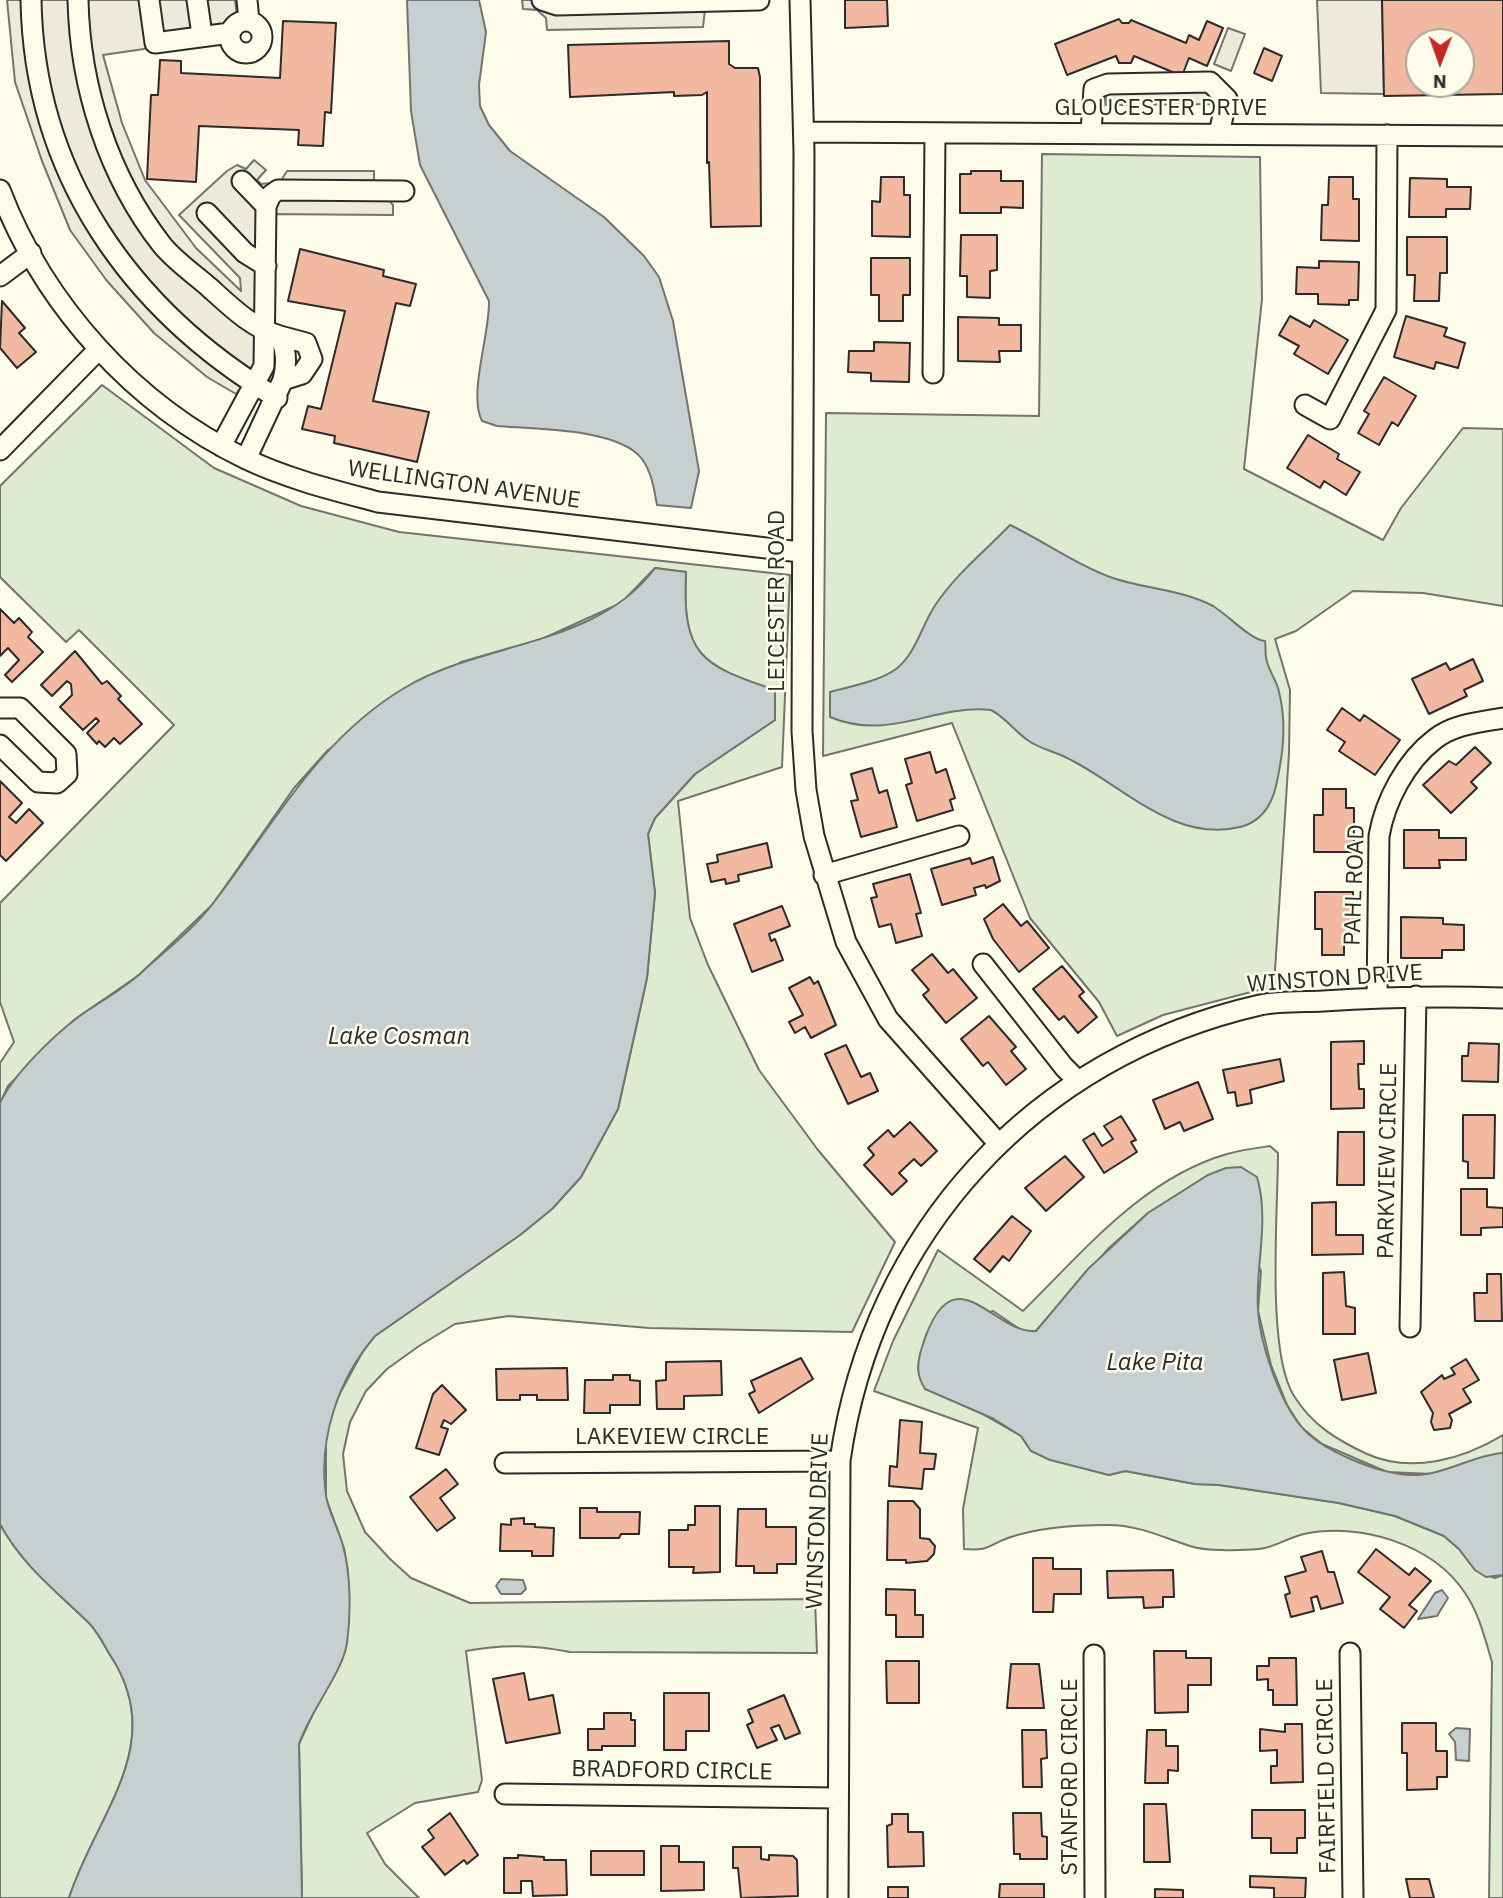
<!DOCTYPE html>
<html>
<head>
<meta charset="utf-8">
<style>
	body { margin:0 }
	#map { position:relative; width:1503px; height:1898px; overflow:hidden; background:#fdfbea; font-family:"IBM Plex Sans",sans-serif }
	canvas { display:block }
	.north { position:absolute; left:1405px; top:28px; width:70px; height:70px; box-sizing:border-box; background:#fdfbea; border:2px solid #a9a89e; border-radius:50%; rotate:181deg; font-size:19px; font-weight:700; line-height:28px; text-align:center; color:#2b2b2b }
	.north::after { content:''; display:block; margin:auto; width:24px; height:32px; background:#c62828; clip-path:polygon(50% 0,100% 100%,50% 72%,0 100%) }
</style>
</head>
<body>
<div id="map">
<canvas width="1503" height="1898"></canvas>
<div class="north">N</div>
</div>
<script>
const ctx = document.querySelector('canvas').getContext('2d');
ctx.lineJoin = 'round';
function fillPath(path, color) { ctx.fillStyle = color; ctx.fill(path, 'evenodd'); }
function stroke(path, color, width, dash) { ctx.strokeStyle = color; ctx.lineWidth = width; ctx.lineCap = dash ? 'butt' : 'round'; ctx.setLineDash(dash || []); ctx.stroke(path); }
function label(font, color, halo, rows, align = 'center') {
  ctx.font = font + ' "IBM Plex Sans",sans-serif'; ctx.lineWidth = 5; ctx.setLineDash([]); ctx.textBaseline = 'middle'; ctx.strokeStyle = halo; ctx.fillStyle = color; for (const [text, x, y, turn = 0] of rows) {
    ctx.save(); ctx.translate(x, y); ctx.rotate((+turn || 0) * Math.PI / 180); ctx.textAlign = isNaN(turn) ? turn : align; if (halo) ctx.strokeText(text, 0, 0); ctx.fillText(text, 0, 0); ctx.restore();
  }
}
const green = new Path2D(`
	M1042 154 1260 157 1262 299 1244 469 1383 540 1401 508 1463 428 1503 429V606L1423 593 1353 591 1296 631 1275 639 1290 690 1289 753 1274 986 1163 1015 1117 1036 1099 1002 1030 918 952 723 823 756 826 413 1039 416Z
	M102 385 214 468 301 506 399 532 790 575 782 767 678 801 690 918 708 965 759 1070 818 1150 895 1242 852 1332 649 1328 509 1316 455 1324 419 1346 387 1369 366 1391 350 1422 343 1454 347 1491 365 1532 390 1559 411 1578 470 1603 815 1599 817 1653 570 1652C534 1645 503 1644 466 1651L482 1780 478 1792 415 1803 367 1833 385 1864 419 1898H302L299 1744 323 1692 348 1573 344 1548 326 1498V1436L333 1406 363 1351 375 1336 520 1235 552 1209 581 1177 618 1109 647 978 655 893 648 834 655 818 695 774 775 720 774 690C699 665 682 655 686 572L655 568 621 603 542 639 461 662 328 750 294 788 213 904 139 975 74 1020 8 1086 0 1103V1063L14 1042 0 1002V903L174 725 79 630 66 642 0 577V486Z
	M1270 1146 1278 1153C1278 1209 1266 1352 1294 1396 1312 1425 1337 1440 1367 1454 1412 1474 1463 1459 1503 1435V1453L1432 1474 1387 1472 1322 1444 1301 1427 1287 1405 1271 1365 1258 1311 1261 1271 1208 1175 1148 1213 1109 1248 1036 1331 1024 1332 993 1311 926 1335 918 1369 963 1403 1021 1436 1031 1451 1109 1475 1125 1471 1195 1484 1219 1485 1339 1503 1395 1516 1444 1536 1459 1549 1475 1570 1495 1578 1503 1575V1898H1489L1492 1662C1485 1639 1479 1613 1465 1593 1433 1544 1359 1522 1304 1534 1289 1537 1274 1548 1259 1549 1239 1550 1208 1552 1190 1546 1162 1537 1138 1525 1108 1525 1076 1525 1039 1527 1008 1538 986 1546 990 1551 964 1549L963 1509 978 1428 874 1391 893 1341 938 1250 1023 1311C1083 1252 1143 1178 1227 1154 1241 1150 1256 1148 1270 1146Z
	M0 1524C22 1565 56 1591 89 1623 98 1632 105 1647 112 1658 168 1746 95 1816 69 1898H0Z`);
fillPath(green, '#deebd1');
stroke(green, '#74746e', 2);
const parking = new Path2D(`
	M7 0H235L237 15 219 38 103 55 122 123 145 180 196 248 241 291 240 278 179 215 227 171 237 165 246 169 254 160 266 170 257 180 261 184 280 182 287 171H374V182L393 205V215L261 214 257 366 236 394 207 377 154 333 107 281 70 230 42 161 15 82Z
	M522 0H745L705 10 703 27 547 30 546 18 537 10 523 9Z
	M1317 0H1382L1384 94 1321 93Z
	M1228 28 1245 34 1231 71 1214 64Z
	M1215 78V104L1106 105 1105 79Z`);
fillPath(parking, '#eceadb');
stroke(parking, '#74746e', 2);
const water = new Path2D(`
	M407 0H479L486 32 479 85 480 106 489 125 510 151 604 217 644 256 659 277 673 321 699 471 691 508 657 505C654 489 652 473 642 459 619 428 533 429 497 426L482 421C468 394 490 334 489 301L420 165 411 111Z
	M1010 525C1044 541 1074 564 1110 577 1143 589 1181 589 1213 606 1228 615 1252 641 1265 641 1266 647 1265 651 1266 657 1267 669 1277 680 1279 692 1287 724 1283 755 1276 786 1271 807 1261 822 1240 827 1175 843 1124 787 1071 760 1059 753 1044 750 1032 743 1016 734 1007 718 991 710 933 704 890 742 830 717V692C851 686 878 682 896 669 916 654 922 624 936 604 956 574 985 551 1010 525Z
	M655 568 686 572C682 655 700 665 775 690V720L695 774 655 818 648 834 655 893 647 978 618 1109 581 1177 552 1209 520 1235 375 1336C338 1380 318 1438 326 1496 329 1513 339 1530 343 1546 351 1575 351 1613 347 1643 343 1672 310 1711 299 1744L302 1898H69C95 1816 168 1746 112 1658 105 1647 98 1632 89 1623 56 1591 22 1565 0 1524V1103C13 1075 52 1037 77 1018 98 1002 123 990 142 972 166 950 195 928 214 902 273 825 319 738 406 687 484 641 598 646 655 568Z
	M1241 1167 1257 1177C1270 1221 1255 1266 1258 1310 1260 1344 1279 1399 1300 1425 1320 1451 1378 1473 1410 1475 1445 1476 1472 1455 1503 1453V1575L1486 1577 1475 1570 1459 1549 1444 1536 1395 1516 1339 1503 1219 1485 1195 1484 1125 1471 1109 1475 1050 1460 1031 1451 1021 1436 994 1419 925 1389C916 1375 917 1363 922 1347 953 1247 993 1335 1036 1331L1088 1269 1148 1213 1208 1175 1226 1168Z
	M501 1579 523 1580 526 1589 521 1594H501L496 1586Z
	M1442 1590 1448 1598 1437 1616 1418 1619 1435 1593Z
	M1456 1728 1470 1729 1469 1761 1456 1760 1455 1742 1449 1734Z`);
fillPath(water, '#c7d0d0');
stroke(water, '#74746e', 2);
const building = new Path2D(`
	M845 0H887L888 26 845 28Z
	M1382 0H1503V94L1384 96ZM1419 42H1461V84H1419Z
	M1119 19 1122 23H1129L1131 20 1186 43 1189 35 1199 40 1207 21 1223 28 1207 66 1189 58 1182 76 1134 56 1131 63H1119L1116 56 1067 75 1055 44Z
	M283 21 336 23 331 113 325 112 323 146 298 145 299 130 199 126 196 182 147 179 151 95H158L160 60 181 61V73L280 78Z
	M729 41V64L735 68H758L760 77 761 226 711 227 709 162 707 163V92L702 95 674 96V92L570 97 568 45Z
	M1264 48 1282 56 1272 81 1254 73Z
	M971 171H1001V181H1023V208L1001 207V213H960V174H971Z
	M881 177H904V195H910V237L872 236V201L880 202Z
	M1329 177H1353V199H1359V241L1321 240 1322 205H1328Z
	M1410 178 1447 179V187H1471L1470 209H1446V217H1409Z
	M961 235H997V270L990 271V298L967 297V276H960Z
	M1407 237H1447V273H1440L1439 301H1414L1415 275H1407Z
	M300 249 384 270 383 276 416 284 410 306 396 303 373 401 429 412 417 462 334 443 335 436 302 429 308 406 321 409 345 311 288 301Z
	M871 258H910V295H903V321H879V295H871Z
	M1319 261 1359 262 1358 300H1349V305L1318 304V294H1296L1297 267 1319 268Z
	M2 301 25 328 19 333 36 352 17 368 0 348Z
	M1290 316 1310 327 1314 320 1348 340 1328 374 1294 354 1299 346 1279 335Z
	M1406 316 1447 328 1444 336 1465 343 1458 368 1436 362 1434 369 1394 357Z
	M958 317 999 318V325H1021V351H999L1000 362 958 361Z
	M874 342 910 343 909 382 871 381V373L848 372 849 351H874Z
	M1384 377 1416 396 1398 426 1392 422 1379 445 1358 433 1369 414 1364 411Z
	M1308 435 1339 454 1337 459 1360 472 1346 495 1324 481 1320 488 1287 468Z
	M0 609 14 623 19 618 32 632 28 637 43 652 12 682 5 675 19 660 8 648 0 656Z
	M75 651 102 684 107 681 121 696 118 699 142 724 120 744 114 738 105 747 99 741 97 744 87 733 99 721 96 718 83 730 60 707 72 695 71 684 67 681 52 696 41 685Z
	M1473 659 1483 681 1464 690 1467 696 1429 714 1412 679 1446 663 1450 670Z
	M1342 708 1360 721 1364 715 1400 740 1375 775 1339 751 1345 742 1327 730Z
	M1475 747 1491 763 1471 782 1477 788 1451 813 1423 785 1449 761 1456 765Z
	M930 752 936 773 946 769 955 798 950 800 953 810 917 821 906 785 912 783 905 759Z
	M872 768 879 793 887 790 897 827 861 837 851 801 858 800 851 774Z
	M0 781 22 803 9 817 16 823 29 809 43 823 6 861 0 855Z
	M1323 789H1346V808H1354V852H1314V815H1323Z
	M1404 830H1439V838H1466V860H1439L1440 868H1404Z
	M767 843 772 867 738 875 739 881 726 884 725 879 711 882 707 864 718 862 717 855Z
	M993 857 1000 881 986 888 985 885 974 888 976 895 942 905 931 869 970 858 972 864Z
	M910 874 921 913 916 914 922 936 896 943 891 924 879 927 871 898 877 897 873 884Z
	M1315 892H1353L1354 935H1344V955H1322V929H1315Z
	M1003 904 1021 926 1027 921 1049 948 1019 972 993 939 984 919Z
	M782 906 790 926 769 934 771 941 775 939 783 960 752 972 734 924Z
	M1401 917 1443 918V924L1464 925V950H1442V958H1401Z
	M932 954 948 973 953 969 977 998 946 1023 923 995 929 990 912 970Z
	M1062 966 1084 992 1079 996 1097 1017 1078 1033 1064 1016 1059 1020 1033 989Z
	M810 977 814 984 818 981 836 1025 811 1038 805 1027 795 1033 789 1022 803 1015 789 988Z
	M989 1016 1016 1047 1011 1051 1026 1069 1006 1085 988 1062 983 1066 961 1039Z
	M1364 1041V1064H1358L1359 1089H1364V1108L1331 1109V1042Z
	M1469 1043 1499 1044 1498 1082 1462 1081V1056H1468Z
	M846 1045 861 1077 870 1073 878 1091 848 1104 825 1054Z
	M1280 1059 1284 1081 1250 1090 1252 1103 1237 1106 1235 1092 1228 1093 1223 1070Z
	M1198 1082 1213 1119 1184 1131 1180 1122 1165 1129 1153 1100Z
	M1463 1115H1495L1494 1178H1468V1162L1463 1161Z
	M1121 1116 1136 1140 1131 1142 1137 1152 1104 1173 1083 1140 1094 1133 1102 1146 1113 1139 1104 1126Z
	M910 1122 937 1151 921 1166 914 1159 899 1173 907 1181 892 1195 864 1165 874 1155 868 1148 888 1130 894 1137Z
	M1338 1132H1364V1185H1337Z
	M1065 1156 1084 1177 1046 1211 1025 1188Z
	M1461 1189H1487V1207L1503 1208V1227L1481 1228V1235H1461Z
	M1336 1202V1235H1363V1254L1312 1255V1203Z
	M1012 1216 1031 1231 1009 1261 1003 1256 990 1272 974 1259Z
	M1344 1272 1346 1306 1355 1308V1334H1323V1273Z
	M1487 1274H1501L1502 1321H1475L1474 1293H1487Z
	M1368 1353 1376 1393 1342 1400 1334 1360Z
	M801 1358 813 1379 759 1413 749 1394 755 1391 751 1381Z
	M1466 1359 1479 1380 1463 1389 1471 1402 1449 1414 1452 1420 1450 1428 1434 1430 1431 1422 1433 1413 1421 1392 1442 1375 1444 1379 1455 1374 1451 1368Z
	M721 1361 722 1395 684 1396V1409H657L656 1381 666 1380V1362Z
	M567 1368 568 1400H537V1395H520V1400H497L496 1369Z
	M613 1375H630V1380L640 1381V1405H610V1413H584L585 1380H613Z
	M442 1385 466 1410 451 1424 444 1420 441 1427 448 1429 439 1455 416 1448 433 1394Z
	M900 1420 922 1422 920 1453 936 1454 934 1469H924L922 1489 889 1486 890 1466 897 1467Z
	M446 1469 458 1484 440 1498 455 1518 437 1531 410 1497Z
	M888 1501H913L920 1509V1538L929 1539 935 1546 934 1554 927 1561 906 1563V1560H887Z
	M695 1506H720V1572L693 1573 694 1567H669V1530H688V1525H695Z
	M580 1508H597V1512H640L639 1534H621L619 1538H580Z
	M738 1509H766V1527H796V1564H777V1573H754V1566H736Z
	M524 1518V1524H535V1527L554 1528 553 1556H532V1551H500L501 1524 511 1525V1519Z
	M1376 1549 1409 1575 1415 1568 1431 1581 1409 1605 1417 1611 1404 1628 1380 1609 1390 1597 1358 1572Z
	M1322 1551 1328 1572H1334L1343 1603 1321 1609 1317 1596 1311 1598 1314 1611 1291 1617 1285 1595 1290 1593 1285 1577 1306 1571 1301 1557Z
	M1033 1558H1053V1569H1081V1594H1054L1053 1612H1033Z
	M1173 1570 1174 1597H1163V1607L1144 1608 1143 1597 1108 1598 1107 1571Z
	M886 1589 915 1590V1615H923V1637H896V1615H886Z
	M1154 1651H1186V1658H1211V1685H1188V1712L1155 1713Z
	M1269 1658H1296L1297 1705H1273V1690H1268V1679L1257 1680V1666H1269Z
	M886 1661H919V1703H887Z
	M1011 1664H1039L1044 1708H1007Z
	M524 1673 529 1700 553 1695 560 1733 506 1743 493 1679Z
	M664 1693H709V1731H686V1750H664Z
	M784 1695 800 1733 785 1739 779 1725 771 1728 777 1740 757 1748 747 1725 753 1722 748 1710Z
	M604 1713H631V1720H635V1746H602V1750H588V1729H604Z
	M1402 1723H1436V1751H1447V1777H1437V1789L1407 1790V1753H1402Z
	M1285 1724H1302L1303 1782 1271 1783V1766H1277V1750L1260 1751V1729L1285 1732Z
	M1022 1730H1046L1047 1758 1041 1759 1042 1787H1023Z
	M1147 1730H1166V1746H1178V1771L1168 1770V1783H1145Z
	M1144 1804H1166L1170 1862H1144Z
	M1252 1810H1305V1838H1297V1853H1271V1838H1252Z
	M450 1813 478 1855 467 1864 464 1860 445 1875 422 1847 434 1838 428 1830Z
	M1013 1813H1041L1042 1836 1047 1837V1859H1020V1854H1014Z
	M892 1814H908V1832H923L924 1866 888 1867 887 1826 892 1824Z
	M661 1846H679V1862H704V1890L661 1891Z
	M733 1847H761V1859L769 1860V1855L793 1856 797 1860 798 1896 741 1898 738 1868H733Z
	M591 1851H644V1875H591Z
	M518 1855 544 1857V1860H566L567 1895 533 1896 532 1881H521V1893H504V1858H518Z
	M1250 1876 1306 1878 1305 1898H1274V1888L1250 1887Z
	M1406 1879H1429L1434 1898H1410Z
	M1000 1884H1044V1898H999Z
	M888 1887H908V1898H888Z
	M1155 1889 1183 1890V1898H1155Z`);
fillPath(building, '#f2b8a0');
stroke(building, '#2b2b2b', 2);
const minor = new Path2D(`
	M31 0C34 174 130 310 277 398
	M78 0C80 87 108 176 162 245 175 261 194 274 210 288 231 307 252 328 280 336 287 351 287 365 283 380L246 459
	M149 0 155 43 230 33
	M197 0 202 35
	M247 0 249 21
	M542 0 557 5 759 0
	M800 0 804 152 802 731 806 790 814 836 846 942 888 1019 998 1143
	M230 37a16 16 0 1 1 32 0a16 16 0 1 1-32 0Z
	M1091 131 1094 89 1108 84 1210 82 1227 99 1219 133
	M804 132 1503 136
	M242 181 266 206
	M0 190C44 305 134 405 246 459 288 479 333 490 378 502L800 552
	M207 213 245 253 266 266
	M0 276 31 253
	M280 336 306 343 312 359 302 374 283 380
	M933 373 935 133
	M1305 405 1330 419 1386 310 1387 135
	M221 446 264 366 266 206 271 195 278 190 404 191
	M0 450 99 349
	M0 708H20L66 754 67 774 57 783 38 782 0 745
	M824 875 959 836
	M983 964 1064 1067 1078 1081
	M1377 997 1379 836C1385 801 1406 761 1435 739 1454 724 1481 722 1503 718
	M1410 1327 1416 996
	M505 1463 840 1461
	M1350 1653 1353 1898
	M1094 1655 1095 1898
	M505 1794 838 1798
	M838 1898 840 1461C872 1232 1035 1056 1260 1005 1280 1001 1303 1002 1323 1001 1383 997 1443 996 1503 998`);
stroke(minor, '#2b2b2b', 23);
stroke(minor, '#fdfbea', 19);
label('23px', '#2b2b2b', '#fdfbea', [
	["GLOUCESTER DRIVE",1161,108],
	["WELLINGTON AVENUE",464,485,8],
	["LEICESTER ROAD",777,601,-90],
	["PAHL ROAD",1355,885,-88],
	["WINSTON DRIVE",1335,979,-4],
	["PARKVIEW CIRCLE",1388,1161,-89],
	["LAKEVIEW CIRCLE",672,1437],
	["WINSTON DRIVE",818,1521,-88],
	["BRADFORD CIRCLE",672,1771,1],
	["FAIRFIELD CIRCLE",1327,1776,-91],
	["STANFORD CIRCLE",1070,1777,-90]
]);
label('italic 24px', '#2b2b2b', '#fdfbea', [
	["Lake Cosman",399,1037],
	["Lake Pita",1155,1363]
]);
</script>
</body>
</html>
